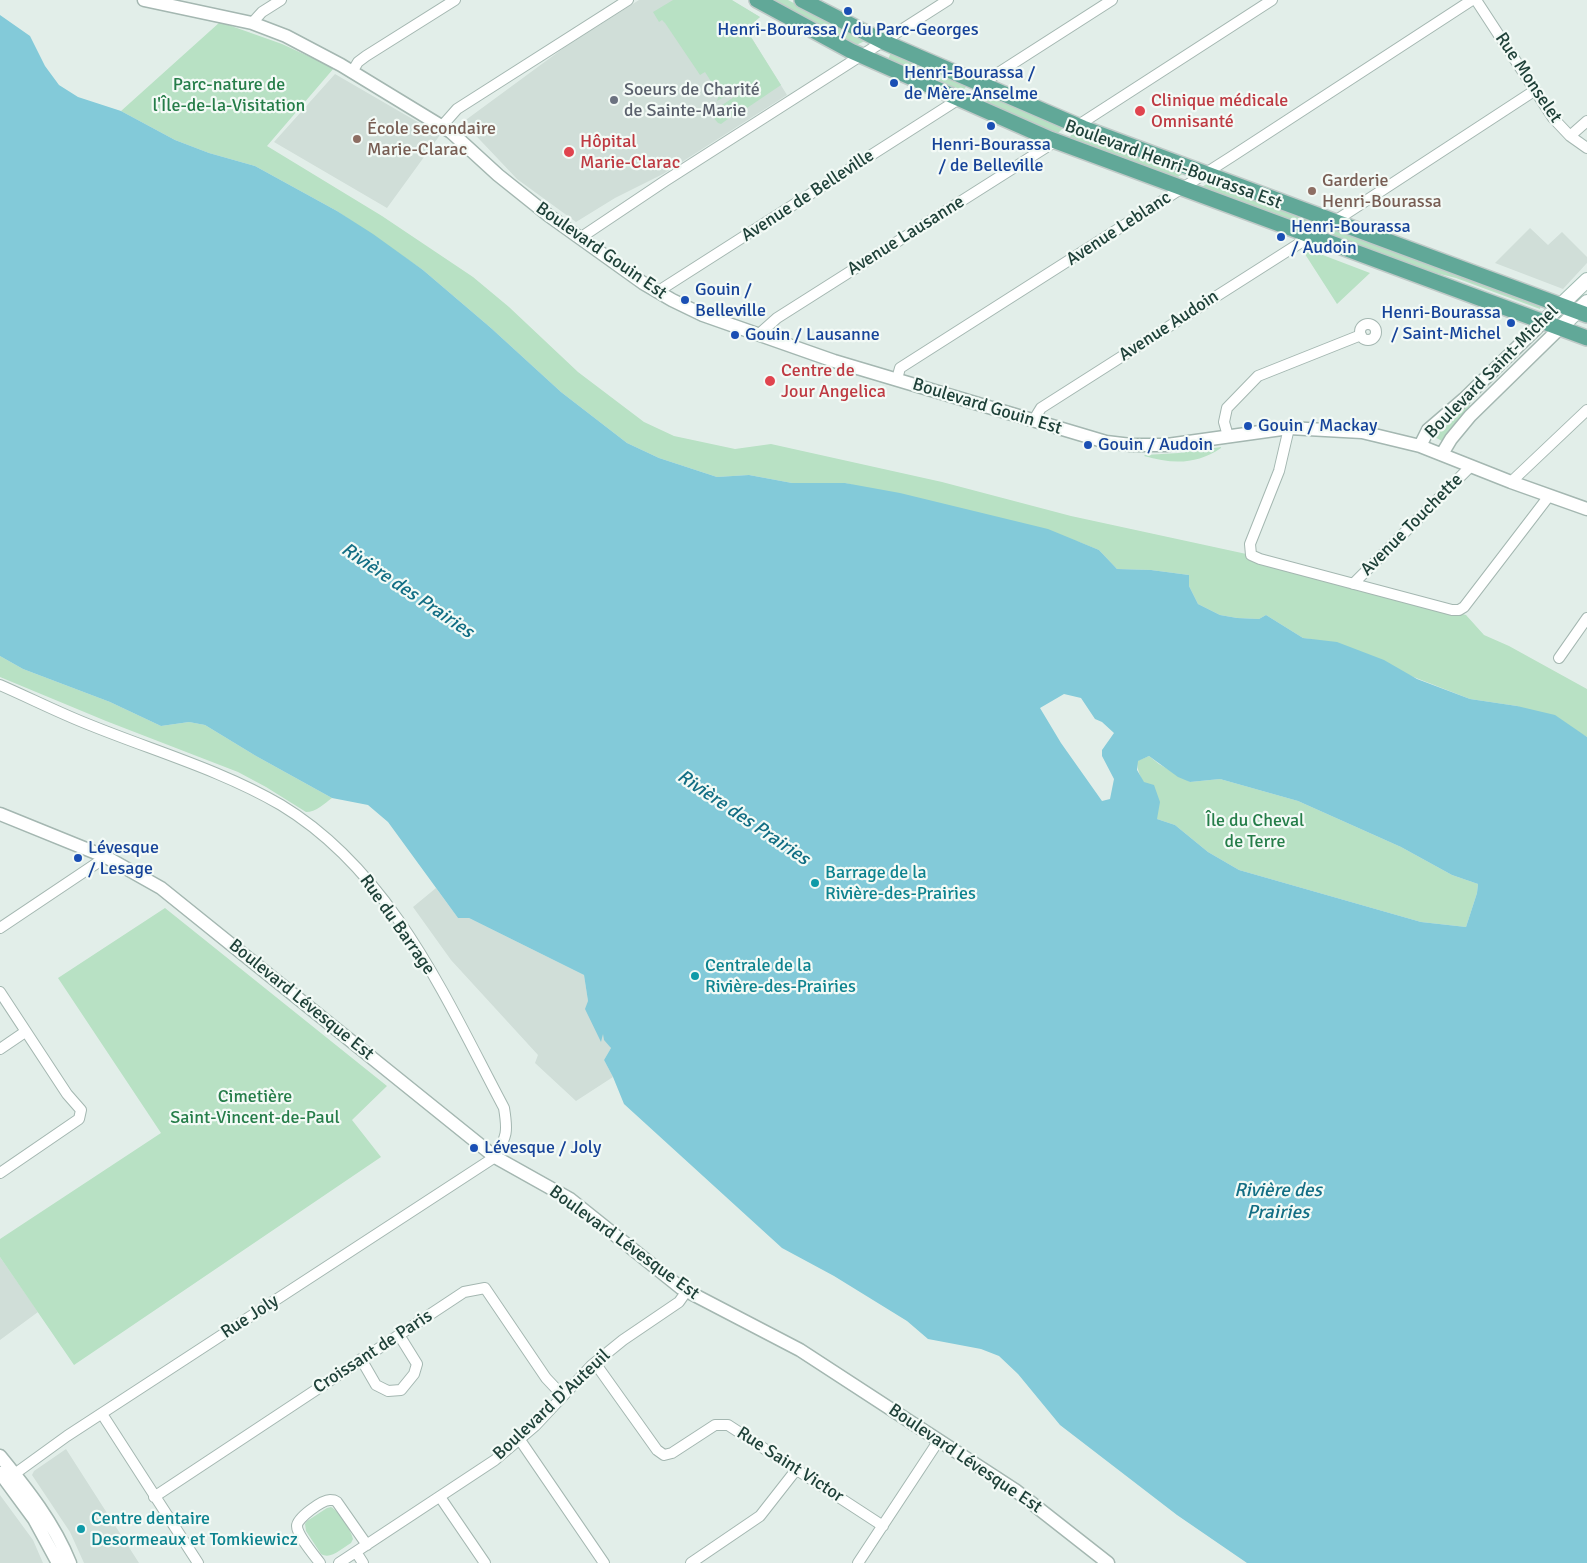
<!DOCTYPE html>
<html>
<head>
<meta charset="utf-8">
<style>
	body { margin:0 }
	canvas { display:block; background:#e2eee9 }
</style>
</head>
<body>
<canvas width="1587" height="1563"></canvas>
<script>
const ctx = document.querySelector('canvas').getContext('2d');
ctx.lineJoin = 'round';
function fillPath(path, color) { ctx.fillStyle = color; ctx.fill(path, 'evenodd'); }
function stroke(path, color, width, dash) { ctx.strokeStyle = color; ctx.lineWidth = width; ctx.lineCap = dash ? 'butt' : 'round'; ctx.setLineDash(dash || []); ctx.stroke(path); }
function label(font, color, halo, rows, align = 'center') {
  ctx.font = font + ' Signika,sans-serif'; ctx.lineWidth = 4.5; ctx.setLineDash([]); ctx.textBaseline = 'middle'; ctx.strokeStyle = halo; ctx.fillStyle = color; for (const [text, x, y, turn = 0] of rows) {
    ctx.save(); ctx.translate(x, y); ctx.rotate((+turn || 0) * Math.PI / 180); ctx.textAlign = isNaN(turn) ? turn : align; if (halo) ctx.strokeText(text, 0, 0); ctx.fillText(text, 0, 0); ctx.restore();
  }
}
fillPath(new Path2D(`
	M639 0H731L760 17 746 29 787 95 663 174 615 198 576 222 517 179 463 122 565 47Z
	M335 74 440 135 387 208 274 142Z
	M1530 228 1548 245 1562 232 1587 257V263L1563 289 1495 263Z
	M436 888 458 918H469L584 975 588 1001 611 1048 604 1060 613 1077 576 1101 535 1063 538 1055 451 960 413 907Z
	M0 1257 38 1312 0 1340Z
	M66 1449 139 1563H84L70 1532 32 1475 34 1471Z
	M0 1495 33 1540 43 1563H0Z`), '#d0ded8');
fillPath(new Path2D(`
	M673 0H732L760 17 746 29 781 85 747 108 744 105 743 108 721 124 718 123 712 116V112L734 97 738 96 734 91 717 101 719 94 705 72 700 75 665 23 662 20 659 22 653 12Z
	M771 0H788L865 41 856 45Z
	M220 22 282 44 334 68 267 146 382 216 473 277 509 307 578 372 644 422 674 436 735 449 771 444 942 482 1071 516 1251 555 1466 615 1484 635 1509 646 1587 689V737L1571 728 1517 706 1470 699 1411 676 1310 639 1303 638 1266 615 1259 619 1237 618 1220 615 1198 604 1189 586V575L1151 570 1117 569 1099 550 1079 542 845 483H792L749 475 717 477 659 458 627 443 561 392 491 328 423 270 337 211 255 166 209 153 175 140 121 111Z
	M891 52 967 86 961 92 888 60Z
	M978 91 1064 127 1057 134 972 97Z
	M1074 132 1184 173 1175 179 1069 138Z
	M1210 182 1315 221 1308 228 1200 188Z
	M1334 228 1541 305 1540 309 1456 278 1416 268 1327 235Z
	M1307 249 1370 273 1337 304 1303 251Z
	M1469 404 1470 406C1465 411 1463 417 1458 422 1453 429 1447 435 1442 441L1431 435 1455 414 1461 412Z
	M1221 447V448C1196 465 1172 464 1144 456L1145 455 1179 453Z
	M0 656 23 669 110 702 161 726 189 722 205 725 256 756 332 798C324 804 316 812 306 812L266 787 238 772 106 721 0 677Z
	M1149 756 1159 764 1190 782 1220 779 1298 801 1401 847 1452 875 1478 884 1477 893 1466 927 1421 922 1239 870 1208 852 1175 825 1157 819C1156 799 1137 780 1137 761Z
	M165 908 387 1086 352 1120 381 1157 74 1365 0 1257V1239L161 1133 58 978Z
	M331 1507C340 1512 351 1530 353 1539L351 1543C342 1548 331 1560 321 1554L306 1531 305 1524 307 1521 327 1508Z`), '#b8e1c4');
fillPath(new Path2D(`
	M0 15 30 36 45 66 59 85 78 97 121 111 175 140 209 153 255 166 337 211 373 234 423 270 491 328 561 392 627 443 659 458 717 477 749 475 792 483H845L900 493 1048 529 1099 550 1117 569 1151 570 1189 575V586L1198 604 1220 615 1237 618 1259 619 1266 615 1303 638 1337 642 1384 660 1417 679 1470 699 1517 706 1555 715 1587 737V1563H1247L1177 1515 1060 1425 1018 1374 999 1356 981 1349 928 1339 907 1321 834 1276 782 1248 624 1104 613 1077 604 1060 611 1048 604 1040 603 1034 601 1042 585 1009 588 1001 584 975 469 918H458L388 822 368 805 332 798 256 756 205 725 189 722 161 726 110 702 23 669 0 656ZM1064 694 1081 698 1095 719 1102 722 1114 733 1102 750V756L1114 779 1110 799 1102 801 1061 743 1040 708ZM1149 756 1178 777 1190 782 1220 779 1298 801 1401 847 1452 875 1478 884 1477 893 1466 927 1421 922 1239 870 1208 852 1175 825 1157 819 1160 802 1154 785 1144 782 1137 770 1138 761Z`), '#83cad9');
const minor = new Path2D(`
	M1476 0 1553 118 1570 136 1587 148
	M252 23 262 12 281 0
	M352 72 358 62 366 56 455 0
	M981 84 1112 0
	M442 126 457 109 628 0
	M1077 126 1272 0
	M1570 136 1587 121
	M1335 221 1534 91
	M580 238 665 181 948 0
	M657 292 959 99
	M1360 332a8 8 0 1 1 16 0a8 8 0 1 1-16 0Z
	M758 335 777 318 1056 141
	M897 379 900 368 1231 157 1472 0
	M1033 421 1041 408 1311 236
	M1289 428 1279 471 1250 544 1251 555 1260 559 1452 610H1459L1464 607 1549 496
	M1228 436 1224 422 1227 408 1258 376 1361 335
	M1511 482 1587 410
	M1353 584 1471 466
	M1559 658 1587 618
	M0 685C30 698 59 713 90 725 154 751 221 770 281 805 392 872 446 999 504 1108 508 1132 507 1136 495 1157L67 1436 9 1478
	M0 928 106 857
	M0 992 67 1094 81 1110 79 1119 0 1173
	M0 1049 25 1032
	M361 1359 376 1385 388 1391 401 1390 414 1374 417 1364 399 1335
	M595 1363 657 1450 664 1455 672 1453 715 1425H728L883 1526
	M102 1414 198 1563
	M520 1440 604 1563
	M154 1497 464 1292 485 1288 546 1378 562 1395
	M440 1497 485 1563
	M356 1552 363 1563
	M320 1563C314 1555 297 1535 297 1526 297 1518 322 1500 330 1500 334 1500 334 1500 337 1502L367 1545
	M339 1563 495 1460 535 1426 591 1366 623 1340 679 1302 686 1292
	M691 1563 760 1516 796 1470
	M858 1563 939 1440`);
const tertiary = new Path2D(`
	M144 0 252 23 286 36 341 65 451 132 498 175 548 215 643 283 672 300 703 315 834 361 1106 442 1131 445H1167L1289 428 1362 432 1420 446 1511 482 1587 509
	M1420 446 1428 430 1464 399 1543 322
	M1442 454 1451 439 1470 416 1560 328
	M0 814 106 857 161 888 495 1157 570 1199 681 1288 800 1350 1015 1490 1108 1563
	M0 1456C27 1489 54 1523 70 1563
	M0 1473 34 1519 58 1563`);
const secondary = new Path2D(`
	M1543 322 1587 280
	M1560 328 1587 302`);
const primary = new Path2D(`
	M757 0 851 51 1050 139 1587 338
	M802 0 884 42 1083 128 1587 315`);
stroke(minor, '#a4b7b1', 12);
stroke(tertiary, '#a4b7b1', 15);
stroke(secondary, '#9fbbb1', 16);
stroke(primary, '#c0cac8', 18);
stroke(minor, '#fff', 10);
stroke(tertiary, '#fff', 12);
stroke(secondary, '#fff', 14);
stroke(primary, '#61a898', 15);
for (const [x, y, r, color] of [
	[848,11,5,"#1a4fb4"],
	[894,83,5,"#1a4fb4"],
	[614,100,5,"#6b7280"],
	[1140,111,6,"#e0444e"],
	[991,126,5,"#1a4fb4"],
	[357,139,5,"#8d6e63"],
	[569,152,6,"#e0444e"],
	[1312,191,5,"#8d6e63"],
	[1281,237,5,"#1a4fb4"],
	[685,300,5,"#1a4fb4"],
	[1511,323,5,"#1a4fb4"],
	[735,335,5,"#1a4fb4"],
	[770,381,6,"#e0444e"],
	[1248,426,5,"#1a4fb4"],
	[1088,445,5,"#1a4fb4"],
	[78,858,5,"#1a4fb4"],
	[815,883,5,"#0f9aa8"],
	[695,976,5,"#0f9aa8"],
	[474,1148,5,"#1a4fb4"],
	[81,1529,5,"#0f9aa8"]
]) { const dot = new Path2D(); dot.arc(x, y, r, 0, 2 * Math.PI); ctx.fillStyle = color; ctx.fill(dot); stroke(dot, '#f3faf6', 2); }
label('18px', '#164399', '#f3faf6', [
	["Henri-Bourassa / du Parc-Georges",848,30,"center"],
	["Henri-Bourassa /",904,73],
	["de Mère-Anselme",904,94],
	["Henri-Bourassa",991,145,"center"],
	["/ de Belleville",991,166,"center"],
	["Henri-Bourassa",1291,227],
	["/ Audoin",1291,248],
	["Gouin /",695,290],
	["Belleville",695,311],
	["Henri-Bourassa",1501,313,"right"],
	["/ Saint-Michel",1501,334,"right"],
	["Gouin / Lausanne",745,335],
	["Gouin / Mackay",1258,426],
	["Gouin / Audoin",1098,445],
	["Lévesque",88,848],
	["/ Lesage",88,869],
	["Lévesque / Joly",484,1148]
], 'left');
label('18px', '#1f4139', '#f3faf6', [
	["Rue Monselet",1528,78,56],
	["Boulevard Henri-Bourassa Est",1173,165,20],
	["Avenue de Belleville",808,196,-33],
	["Avenue Leblanc",1119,229,-33],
	["Avenue Lausanne",906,236,-32],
	["Boulevard Gouin Est",601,251,35],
	["Avenue Audoin",1169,326,-33],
	["Boulevard Saint-Michel",1492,372,-45],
	["Boulevard Gouin Est",987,407,17],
	["Avenue Touchette",1412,525,-45],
	["Rue du Barrage",397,925,55],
	["Boulevard Lévesque Est",301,1000,39],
	["Boulevard Lévesque Est",624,1243,36],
	["Rue Joly",250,1317,-33],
	["Croissant de Paris",373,1352,-33],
	["Boulevard D'Auteuil",552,1405,-43],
	["Boulevard Lévesque Est",965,1459,34],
	["Rue Saint Victor",790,1465,33]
]);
label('18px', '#257d49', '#f3faf6', [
	["Parc-nature de",229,85],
	["l'Île-de-la-Visitation",229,106],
	["Île du Cheval",1255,821],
	["de Terre",1255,842],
	["Cimetière",255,1097],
	["Saint-Vincent-de-Paul",255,1118]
]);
label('18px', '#5b616d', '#f3faf6', [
	["Soeurs de Charité",624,90],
	["de Sainte-Marie",624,111]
], 'left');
label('18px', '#be3a42', '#f3faf6', [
	["Clinique médicale",1151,101],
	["Omnisanté",1151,122],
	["Hôpital",580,142],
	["Marie-Clarac",580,163],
	["Centre de",781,371],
	["Jour Angelica",781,392]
], 'left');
label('18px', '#785e54', '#f3faf6', [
	["École secondaire",367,129],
	["Marie-Clarac",367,150],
	["Garderie",1322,181],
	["Henri-Bourassa",1322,202]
], 'left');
label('18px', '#0d838f', '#f3faf6', [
	["Barrage de la",825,873],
	["Rivière-des-Prairies",825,894],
	["Centrale de la",705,966],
	["Rivière-des-Prairies",705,987],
	["Centre dentaire",91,1519],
	["Desormeaux et Tomkiewicz",91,1540]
], 'left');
label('italic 19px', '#126e84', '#f3faf6', [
	["Rivière des Prairies",407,591,34],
	["Rivière des Prairies",743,818,34],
	["Rivière des",1278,1191],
	["Prairies",1278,1213]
]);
</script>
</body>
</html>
